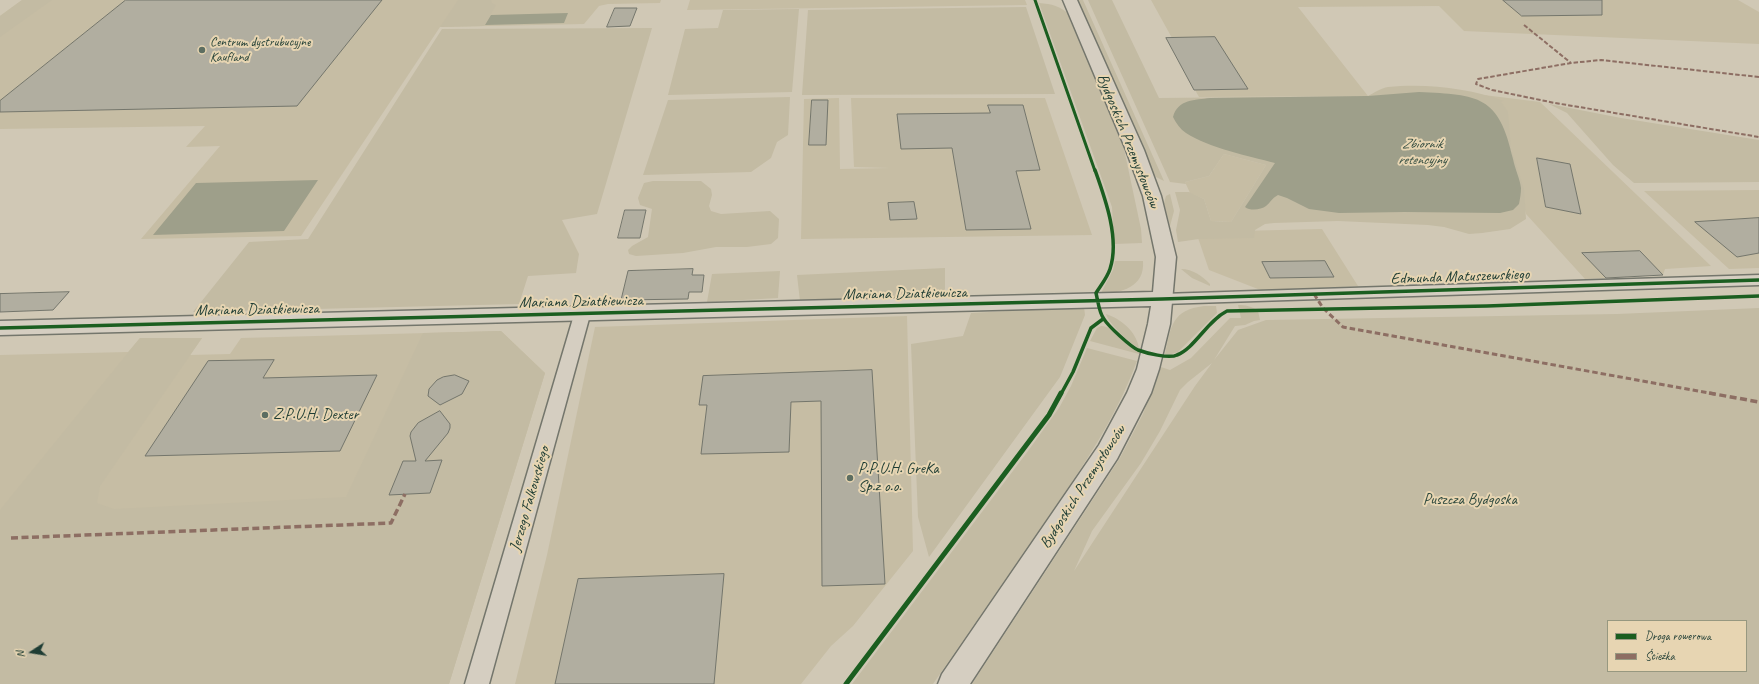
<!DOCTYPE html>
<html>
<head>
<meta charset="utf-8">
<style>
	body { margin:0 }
	#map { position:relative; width:1759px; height:684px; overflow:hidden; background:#d0c8b5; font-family:Caveat,sans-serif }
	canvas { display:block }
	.legend { position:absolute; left:1607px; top:620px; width:140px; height:52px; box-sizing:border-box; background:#e7d5b2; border:1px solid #979880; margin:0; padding:5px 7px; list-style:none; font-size:12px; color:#1f3d34 }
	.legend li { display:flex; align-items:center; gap:8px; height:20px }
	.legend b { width:20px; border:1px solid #979880 }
	.north { position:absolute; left:12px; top:632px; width:40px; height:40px; -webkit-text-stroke:3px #e7d5b2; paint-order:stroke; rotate:258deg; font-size:11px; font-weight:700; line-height:16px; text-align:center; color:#1f3d34 }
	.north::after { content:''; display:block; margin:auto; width:14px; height:18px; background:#1f3d34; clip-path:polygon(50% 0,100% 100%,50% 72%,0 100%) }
</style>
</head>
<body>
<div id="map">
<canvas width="1759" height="684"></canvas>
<ul class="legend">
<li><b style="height:5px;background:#1b5e20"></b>Droga rowerowa</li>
<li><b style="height:5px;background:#8d6e63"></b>Ścieżka</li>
</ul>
<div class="north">N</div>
</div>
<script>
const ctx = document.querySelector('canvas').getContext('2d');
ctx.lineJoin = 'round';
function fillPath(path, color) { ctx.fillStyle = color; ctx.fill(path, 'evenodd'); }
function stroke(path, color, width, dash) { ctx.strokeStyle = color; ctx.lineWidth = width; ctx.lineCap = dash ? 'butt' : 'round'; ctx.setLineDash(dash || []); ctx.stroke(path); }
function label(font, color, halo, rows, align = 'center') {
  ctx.font = font + ' Caveat,sans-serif'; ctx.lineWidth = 4; ctx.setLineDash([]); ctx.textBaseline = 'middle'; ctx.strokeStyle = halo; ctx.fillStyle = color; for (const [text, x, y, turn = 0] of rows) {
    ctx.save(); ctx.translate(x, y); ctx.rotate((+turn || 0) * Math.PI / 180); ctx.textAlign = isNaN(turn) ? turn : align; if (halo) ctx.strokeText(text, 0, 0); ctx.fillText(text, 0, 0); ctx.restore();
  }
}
fillPath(new Path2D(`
	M22 0H661L660 3 608 4 599 6 584 24 440 27 301 236 141 239 220 146 186 147 205 126 0 129V16Z
	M690 0H1025L1027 5 687 10Z
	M1151 0H1738L1759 12V44L1464 31 1439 6 1298 7 1368 96 1199 97 1166 38H1172Z
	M1484 95 1540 102 1711 266 1665 269 1663 275 1585 279 1526 214 1502 110Z
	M839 98 840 169 890 168 854 167 851 98H1045L1092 235 801 239 804 99Z
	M1224 154 1266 165 1231 222 1211 221 1204 199 1190 193 1185 182 1209 176Z
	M1759 190V268L1729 269 1644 191Z
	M1322 229 1358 286 1263 291 1209 270 1196 232Z
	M907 316 913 551 853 626 831 646 801 684H515L547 555 595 327Z
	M501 331 545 373 449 684H0V355L128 352 140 338H202L190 355 230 354 241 338Z`), '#c6bda4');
fillPath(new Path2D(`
	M22 0H52L0 37V16Z
	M458 0H491L492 3 496 5 484 26 440 27Z
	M1078 0H1083L1164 181 1156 177 1153 173Z
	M1088 0H1112L1159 98 1368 96C1374 93 1381 88 1388 87 1425 83 1470 88 1504 101L1501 102 1508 112 1511 149 1524 189 1526 219 1510 229 1482 233 1469 234 1444 227 1428 225 1338 221 1274 223 1265 224 1255 230 1254 238 1199 239 1178 242 1176 230 1180 210 1175 192H1189L1204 199 1211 221 1231 222 1266 165 1224 154 1209 176 1185 182 1186 184 1170 182Z
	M1039 3C1052 4 1060 6 1070 15L1124 149 1141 229 1142 243 1114 244 1112 207Z
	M1026 7 1055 94 802 95 808 10Z
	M799 9 792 92 668 95 685 29 718 28 723 10Z
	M652 28 597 214 562 220 579 254 576 273 528 276 519 304 193 312 249 242 308 239 442 29Z
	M790 97 788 135 777 142 771 158 751 172 643 175 668 100Z
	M1549 104 1621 118 1759 140V182L1634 183 1613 165 1567 113Z
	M653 181H701L711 189 712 195 709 206 711 211 721 214 770 211 779 219 778 238 771 244 747 247H716L683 253 636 256 629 254 628 250 632 246 648 237 652 209 640 205 638 198 644 183Z
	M1170 194 1174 211 1170 226 1164 203 1166 196Z
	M1115 261H1143C1145 288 1121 292 1100 295L1113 270Z
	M945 268V295L800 301 797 275Z
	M1181 269C1193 269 1202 276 1210 284V286L1192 278Z
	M780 271 778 298 707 302 712 274Z
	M1238 305C1245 305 1252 306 1258 311L1260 320 1254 321 1245 325 1235 326 1214 360 1238 330 1266 320 1617 314 1759 308V684H972L1120 458 1143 414 1161 367 1170 370 1191 358 1230 318H1241ZM1212 363 1195 386 1074 571 1092 531 1141 463 1160 431 1180 390 1188 382ZM1608 621H1746V671H1608Z
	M1204 306H1216L1217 313 1178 352 1172 354H1165C1171 326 1172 310 1204 306Z
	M1084 307 1085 315 1060 377 929 557 918 517 911 344 963 336 971 313Z
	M1106 314C1121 319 1136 331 1139 348 1129 343 1109 324 1106 314Z
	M1101 326C1116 326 1124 348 1139 352V354L1090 341 1097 328Z
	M501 331 545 373 449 684H0V510L140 338H202L100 486 97 503 114 509 346 497 423 333Z
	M1087 348 1137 361C1114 423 1077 475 1040 529 1004 581 969 632 933 684H852L1028 451 1059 408 1071 386Z`), '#c3bba3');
fillPath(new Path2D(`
	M568 13 564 23 485 25 491 15Z
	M1419 92C1479 95 1499 95 1513 159 1515 169 1520 179 1521 188 1521 193 1520 199 1519 204L1513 210 1500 213 1405 212 1339 213 1309 209 1287 198 1278 195C1271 199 1271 202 1266 206 1261 210 1250 211 1245 207L1275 163C1249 156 1209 148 1186 133 1180 129 1176 123 1173 117 1178 99 1195 100 1210 98L1368 96Z
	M318 180 284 231 153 235 196 183Z`), '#9e9f8a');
const building = new Path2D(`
	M126 0H382L297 106 0 112V101Z
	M1503 0H1602V15L1522 16Z
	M615 8H637L630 26 607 27Z
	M1215 37 1248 89 1194 90 1166 38Z
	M812 100H828L826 145H809Z
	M988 105H1023L1040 170 1016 171 1031 229 966 230 952 148 901 149 897 114 990 113Z
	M1537 158 1570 164 1581 214 1546 207Z
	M914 202 917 219 890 220 888 203Z
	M625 210H646L640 238H618Z
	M1759 218V253L1737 257 1695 222Z
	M1640 251 1663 275 1606 278 1582 253Z
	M1325 261 1334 277 1270 278 1262 262Z
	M693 269 692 275H704L702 292H689L688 299 621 300 628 271Z
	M69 292 53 310 0 312V294Z
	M274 360 263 378 377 375 340 451 145 456 208 361Z
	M872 370 885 584 822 586 821 401 791 402 789 452 701 454 707 405H699L703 376Z
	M455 375 469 381 462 394 440 405 428 396 429 389 437 380 443 377Z
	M440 411 450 424V428L448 433 425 461 442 460 430 493 389 495 403 461H416L410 436 411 432 418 423Z
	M724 574 714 684H555L578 579Z`);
fillPath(building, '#b1aea0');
stroke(building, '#74766c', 1);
const street = new Path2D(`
	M1759 275V285L1162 304 1156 303 1154 299 1156 295 1162 294Z
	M582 310 588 311 590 315 489 684H465L574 315 576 311Z`);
const secondary = new Path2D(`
	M1063 0H1077L1144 150 1161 196 1176 257 1170 324 1159 369 1151 393 1117 459 970 684H938L942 674 1099 445 1127 393 1137 369 1148 324 1151 306 0 335V321L1153 292 1156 257 1143 196 1126 150Z`);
stroke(street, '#74766c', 3);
stroke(secondary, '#74766c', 3);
fillPath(street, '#d5cec1');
fillPath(secondary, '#d5cec1');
stroke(new Path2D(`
	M1524 25 1571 63
	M1759 77 1601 60 1571 63 1478 79 1476 84 1492 90 1555 103 1759 137`), '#8d6e63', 2, [4.5, 2]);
stroke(new Path2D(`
	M1314 294 1323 308 1343 327 1715 394`), '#8d6e63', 3, [5.5, 3]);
stroke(new Path2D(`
	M1709 393 1759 402
	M11 538 391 523 405 494`), '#8d6e63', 3.5, [7, 3.5]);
stroke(new Path2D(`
	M1035 0 1095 171`), '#1b5e20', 3);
stroke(new Path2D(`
	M1095 170C1105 198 1120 239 1110 269 1107 278 1101 285 1096 293 1098 301 1099 313 1104 319 1108 326 1131 347 1138 350 1146 353 1169 359 1177 355 1195 348 1207 321 1227 311L1487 306 1759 296
	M0 328 1162 299 1759 280
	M1061 394 1073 372 1091 328 1103 319`), '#1b5e20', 3.5);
stroke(new Path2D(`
	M846 684 1049 415 1061 393`), '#1b5e20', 5);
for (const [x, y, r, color] of [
	[202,50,4,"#5d6e61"],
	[265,415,4,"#5d6e61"],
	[850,478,4,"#5d6e61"]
]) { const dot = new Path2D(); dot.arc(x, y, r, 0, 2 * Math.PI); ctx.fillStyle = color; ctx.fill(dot); stroke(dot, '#e7d5b2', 1.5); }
label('13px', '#1f3d34', '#e7d5b2', [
	["Centrum dystrubucyjne",210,43],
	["Kaufland",210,58]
], 'left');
label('italic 14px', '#2f493e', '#e7d5b2', [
	["Zbiornik",1422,144],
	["retencyjny",1422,160]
]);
label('16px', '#1f3d34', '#e7d5b2', [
	["Bydgoskich Przemysłowców",1128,141,68],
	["Edmunda Matuszewskiego",1460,277,-2],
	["Mariana Dziatkiewicza",905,294,-1],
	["Mariana Dziatkiewicza",581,302,-1],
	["Mariana Dziatkiewicza",257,310,-1],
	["Bydgoskich Przemysłowców",1083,487,-57],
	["Jerzego Falkowskiego",530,499,-74]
]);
label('16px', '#1f3d34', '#e7d5b2', [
	["Z.P.U.H. Dexter",273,415],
	["P.P.U.H. GreKa",858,469],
	["Sp.z o.o.",858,487]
], 'left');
label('16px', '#2e493e', '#e7d5b2', [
	["Puszcza Bydgoska",1470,500]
]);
</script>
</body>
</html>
